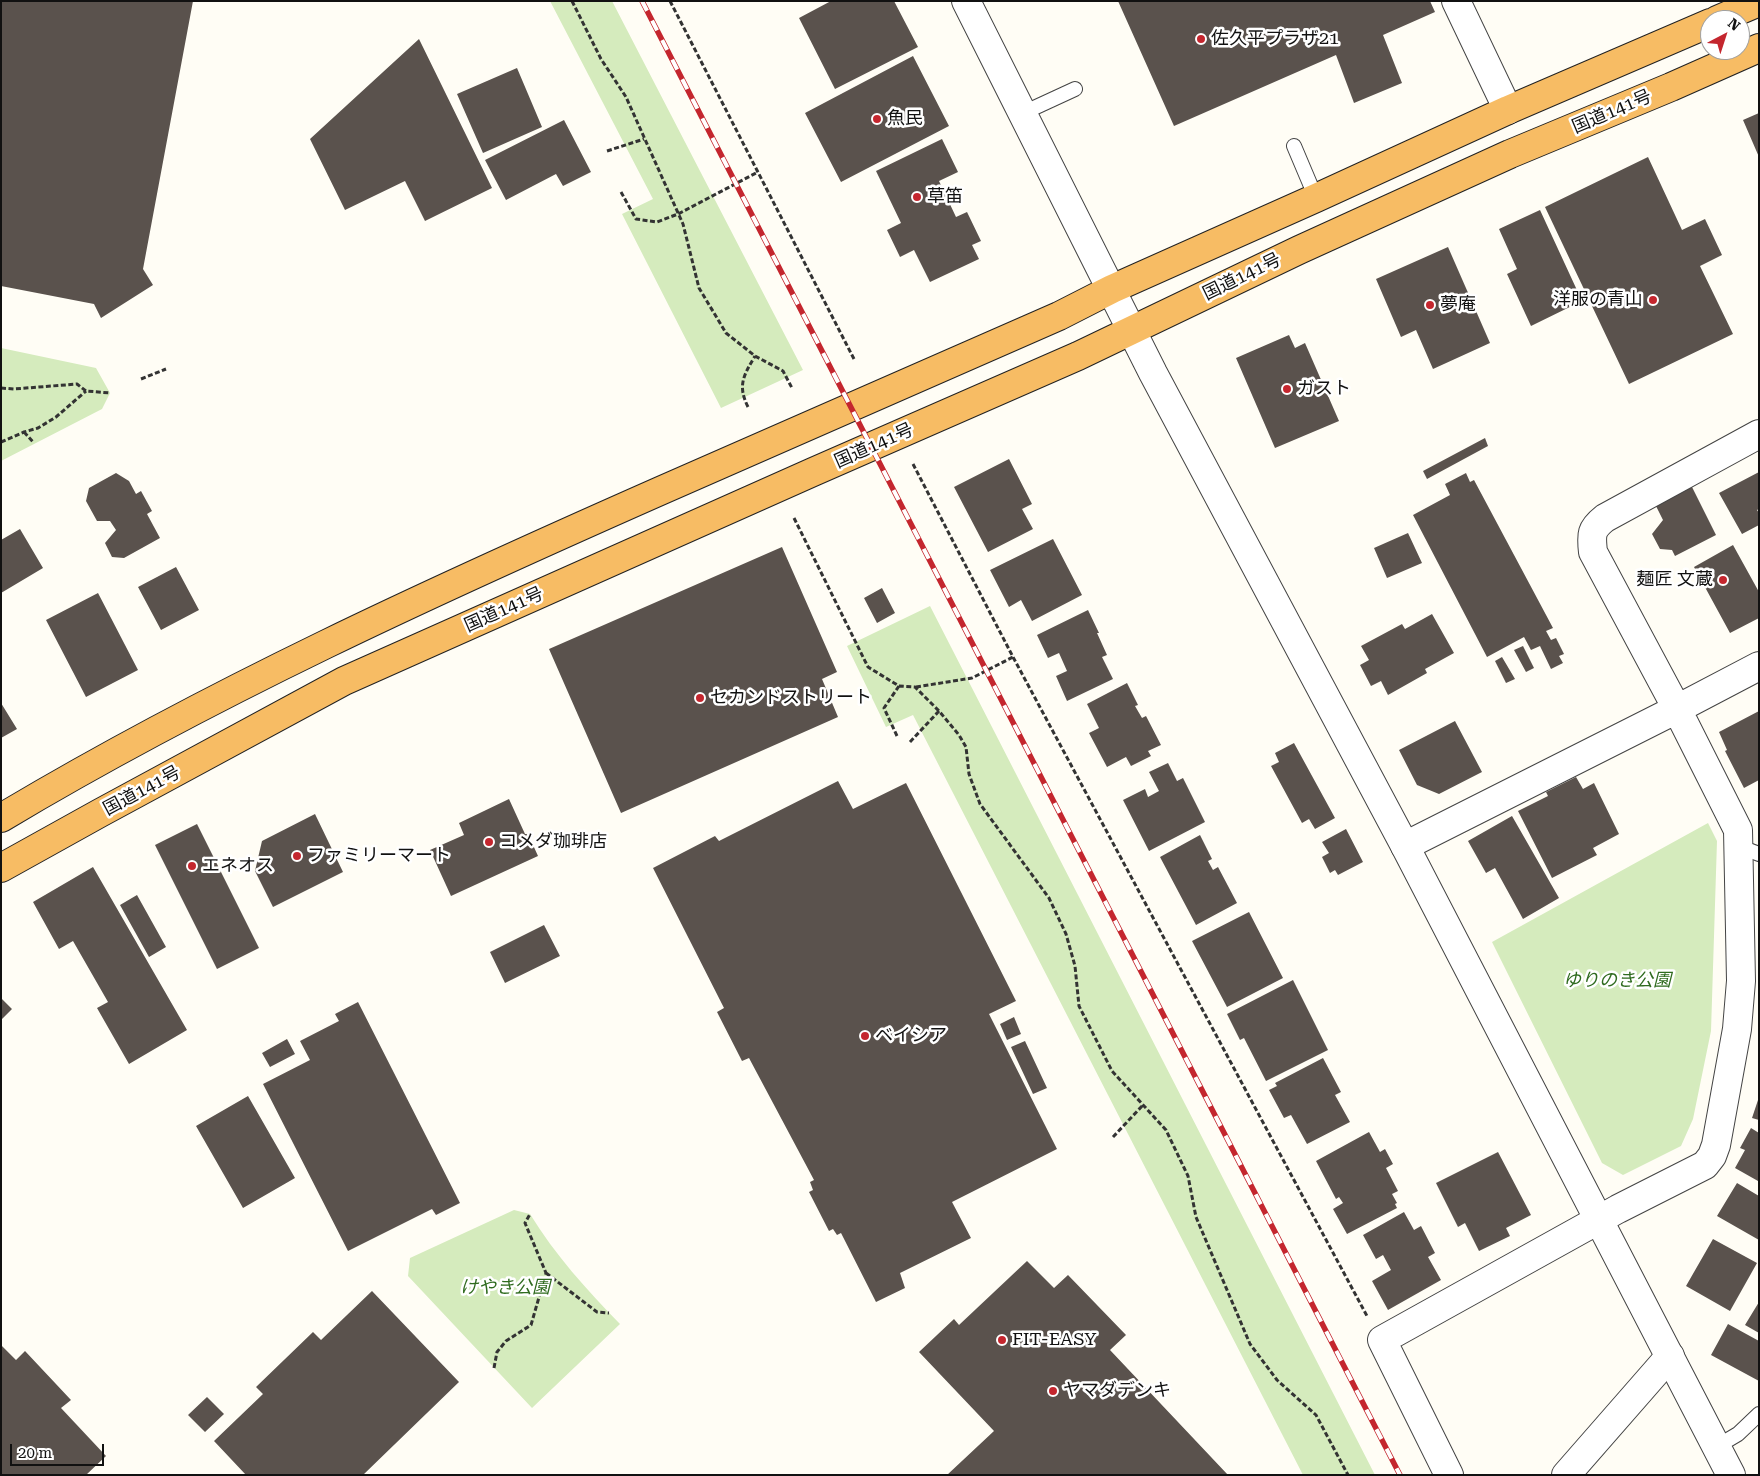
<!DOCTYPE html>
<html>
<head>
<meta charset="utf-8">
<style>
	body { margin:0 }
	#map { position:relative; width:1760px; height:1476px; overflow:hidden; background:#fffdf5; font-family:"Roboto Serif",serif }
	canvas { display:block }
	.frame { position:absolute; inset:0; border:2px solid #111; pointer-events:none }
	.north { position:absolute; left:1700px; top:10px; width:50px; height:50px; box-sizing:border-box; background:#fff; border:1px solid #a0a0a0; border-radius:50%; rotate:40deg; font-size:14px; font-weight:700; line-height:20px; text-align:center; color:#111 }
	.north::after { content:''; display:block; margin:auto; width:18px; height:22px; background:#c4262e; clip-path:polygon(50% 0,100% 100%,50% 72%,0 100%) }
	.scale { position:absolute; left:10px; top:1444px; width:94px; height:22px; box-sizing:border-box; border:2px solid #111; border-top:0; padding-left:6px; font-size:15px; line-height:18px; white-space:nowrap; color:#111; -webkit-text-stroke:4px #fff; paint-order:stroke }
</style>
</head>
<body>
<div id="map">
<canvas width="1760" height="1476"></canvas>
<div class="frame"></div>
<div class="north">N</div>
<div class="scale">20 m</div>
</div>
<script>
const ctx = document.querySelector('canvas').getContext('2d');
ctx.lineJoin = 'round';
function fillPath(path, color) { ctx.fillStyle = color; ctx.fill(path, 'evenodd'); }
function stroke(path, color, width, dash) { ctx.strokeStyle = color; ctx.lineWidth = width; ctx.lineCap = dash ? 'butt' : 'round'; ctx.setLineDash(dash || []); ctx.stroke(path); }
function label(font, color, halo, rows, align = 'center') {
  ctx.font = font + ' "Roboto Serif","Noto Sans JP",serif'; ctx.lineWidth = 5; ctx.setLineDash([]); ctx.textBaseline = 'middle'; ctx.strokeStyle = halo; ctx.fillStyle = color; for (const [text, x, y, turn = 0] of rows) {
    ctx.save(); ctx.translate(x, y); ctx.rotate((+turn || 0) * Math.PI / 180); ctx.textAlign = isNaN(turn) ? turn : align; if (halo) ctx.strokeText(text, 0, 0); ctx.fillText(text, 0, 0); ctx.restore();
  }
}
fillPath(new Path2D(`
	M550 1H612L803 370 721 408 622 214 653 199Z
	M1 348 96 368 110 393 102 409 1 461Z
	M930 606 1375 1475H1303L913 715 886 727 847 646Z
	M1708 823 1717 841 1711 1031 1693 1119 1681 1146 1623 1175 1602 1163 1492 942Z
	M514 1210 530 1214C555 1255 587 1290 620 1324L532 1408 408 1276 410 1258Z`), '#d5ebbd');
fillPath(new Path2D(`
	M1 1H193L143 269 153 285 101 318 94 304 1 286Z
	M831 1H894L918 47 835 89 799 18Z
	M1118 1H1430L1435 12 1383 35 1402 83 1354 103 1336 55 1174 126Z
	M419 39 492 188 425 221 405 181 345 210 310 139Z
	M913 56 949 126 841 182 805 113Z
	M517 68 542 127 483 153 457 94Z
	M1759 113V157L1743 120Z
	M564 120 591 172 563 186 556 174 506 200 485 160Z
	M942 139 958 172 939 181 956 217 967 212 981 241 972 245 979 259 930 282 914 250 900 257 887 230 901 223 876 171Z
	M1648 157 1682 230 1705 219 1722 255 1700 266 1733 334 1629 384 1545 207Z
	M1540 210 1582 301 1531 326 1507 274 1517 269 1499 229Z
	M1448 247 1490 343 1433 369 1416 330 1401 337 1376 279Z
	M1289 335 1295 348 1305 343 1339 421 1275 448 1236 358Z
	M1485 438 1488 446 1427 479 1423 471Z
	M1009 459 1032 504 1022 509 1033 529 988 552 954 487Z
	M1759 472V509L1757 510 1759 513V525L1742 534 1719 493Z
	M116 473 129 481 136 494 141 491 152 511 147 514 160 538 124 558 112 557 105 543 116 530 110 521H97L86 501 89 488Z
	M1466 473 1470 482 1474 480 1553 628 1546 631 1551 640 1556 638 1564 654 1559 656 1563 663 1551 669 1540 646 1531 650 1524 637 1487 657 1413 515 1450 495 1445 484Z
	M1692 487 1716 535 1675 556 1672 550 1660 549 1652 534 1663 520 1656 506Z
	M20 529 43 568 1 593V540Z
	M1408 533 1422 563 1387 578 1374 548Z
	M1053 539 1082 595 1032 621 1021 600 1009 607 990 570Z
	M1733 545 1759 592V618L1730 633 1694 567Z
	M782 547 837 672 822 679 838 717 621 813 549 649Z
	M176 567 199 610 161 630 138 587Z
	M882 588 895 613 877 623 864 598Z
	M98 593 138 670 86 697 46 620Z
	M1088 610 1099 633H1097L1107 655 1102 657 1113 679 1067 701 1056 676 1067 671 1059 653 1048 658 1037 635Z
	M1432 614 1454 653 1425 669 1427 673 1388 695 1381 681 1371 686 1360 665 1369 660 1361 646 1402 624 1405 629Z
	M1523 646 1534 668 1526 672 1514 650Z
	M1502 657 1515 679 1506 683 1495 661Z
	M1127 683 1138 705 1135 706 1142 718 1146 716 1161 745 1148 751 1151 756 1131 766 1126 757 1107 767 1089 733 1099 728 1087 704Z
	M1 703 17 729 1 738Z
	M1759 711V780L1744 788 1725 751 1727 750 1719 732Z
	M1455 721 1482 772 1439 794 1417 785 1399 750Z
	M1294 743 1335 818 1315 829 1309 819 1302 823 1271 766 1279 762 1275 753Z
	M1168 763 1177 781 1183 778 1205 822 1149 851 1123 800 1145 789 1148 797 1159 791 1149 772Z
	M1576 777 1583 789 1594 783 1619 834 1593 848 1597 855 1552 878 1518 811 1548 796 1546 792Z
	M838 781 853 809 906 783 1016 1001 989 1014 1057 1149 952 1202 971 1238 900 1273 905 1288 876 1302 841 1233 837 1235 833 1229 829 1231 809 1192 813 1190 810 1182 814 1180 749 1058 742 1061 717 1012 724 1008 653 868 715 836 719 841Z
	M509 799 525 834H528L538 856 451 896 430 850 464 835 459 823Z
	M315 814 343 872 273 907 255 871 262 841Z
	M1512 816 1559 898 1523 919 1495 868 1486 873 1468 841Z
	M197 824 259 948 217 969 155 845Z
	M1346 829 1363 862 1338 875 1335 870 1330 873 1322 857 1329 853 1322 842Z
	M1200 835 1212 859 1208 861 1213 870 1218 867 1237 903 1196 925 1160 857Z
	M93 867 187 1030 129 1064 97 1008 108 1002 73 941 59 949 33 902Z
	M137 895 166 947 149 957 120 905Z
	M1249 912 1283 978 1227 1007 1192 941Z
	M544 925 560 956 505 983 490 952Z
	M1293 980 1328 1050 1266 1081 1244 1038 1240 1040 1227 1014Z
	M1 998 12 1009 1 1020Z
	M358 1002 460 1203 436 1215 432 1209 348 1251 263 1084 310 1060 300 1041 339 1021 335 1014Z
	M1014 1017 1021 1034 1007 1040 1000 1024Z
	M287 1039 295 1054 270 1067 262 1053Z
	M1025 1041 1047 1088 1033 1094 1011 1047Z
	M1323 1058 1341 1092 1335 1095 1350 1122 1307 1144 1291 1115 1284 1118 1269 1090 1277 1086 1275 1083Z
	M248 1096 295 1178 243 1208 196 1126Z
	M1758 1100H1759V1120L1752 1118Z
	M1751 1128 1759 1133 1758 1181 1735 1168 1745 1150 1740 1148Z
	M1369 1132 1380 1152 1385 1149 1393 1164 1386 1168 1398 1191 1392 1194 1397 1203 1395 1204 1397 1208 1347 1234 1333 1209 1343 1203 1339 1197 1336 1199 1316 1161Z
	M1498 1152 1531 1215 1506 1228 1510 1236 1479 1251 1465 1223 1458 1227 1436 1183Z
	M1737 1183 1759 1196V1240L1717 1216Z
	M1404 1212 1414 1230 1421 1226 1435 1253 1428 1257 1441 1280 1388 1310 1372 1281 1391 1270 1383 1255 1376 1259 1363 1235Z
	M1713 1239 1757 1263 1730 1311 1686 1286Z
	M1027 1261 1054 1288 1068 1275 1126 1335 1110 1350 1228 1475H947L994 1431 919 1352 954 1319 959 1325Z
	M372 1291 459 1382 363 1475H246L214 1441 263 1394 256 1387 313 1332 321 1340Z
	M1759 1302V1333L1745 1325Z
	M1728 1324 1759 1341V1381L1711 1355Z
	M1 1345 16 1360 25 1351 71 1400 61 1408 106 1456 86 1475H1Z
	M207 1397 224 1414 205 1432 188 1415Z`), '#5a524d');
const service = new Path2D(`
	M1023 113 1075 89
	M1294 146 1316 198
	M1738 846 1759 854
	M1716 1447 1738 1434 1759 1414`);
const minor = new Path2D(`
	M1456 1 1508 110
	M1405 846 1677 709 1759 666
	M1449 1475 1382 1340 1618 1209 1705 1165 1712 1156 1716 1145 1737 1029 1741 981 1738 830 1677 709 1593 552C1591 534 1591 529 1605 518L1759 434
	M1566 1475 1670 1356`);
const tertiary = new Path2D(`
	M966 1 1153 373 1405 846 1731 1475`);
const trunk = new Path2D(`
	M1717 20 1759 2
	M1 818C212 692 436 590 660 491 793 433 926 375 1059 316L1112 289 1316 198 1508 110 1710 23
	M1 868 100 813 344 681 813 472 1078 356 1299 250 1510 154 1671 87 1759 48`);
stroke(service, '#444', 16);
stroke(minor, '#444', 30);
stroke(tertiary, '#444', 30);
stroke(trunk, '#222', 30);
stroke(new Path2D(`
	M572 1 601 59 626 97 683 224 699 288 726 333 755 356 783 371 792 388
	M670 1 854 359
	M607 151 644 139
	M621 192 636 219 657 222 678 214 758 172
	M141 379 166 369
	M1 388 14 389 77 384 86 391 110 393
	M748 407C737 385 744 375 755 356
	M24 432 34 443
	M1 442 24 432 38 428 56 417 86 391
	M913 464 1013 657 1367 1316
	M794 518 868 667 899 686 915 687 939 711 959 735 966 747 969 774 980 804 1049 898 1066 934 1075 966 1079 1006 1112 1071 1166 1130 1188 1176 1196 1217 1250 1344 1277 1380 1316 1415 1348 1475
	M916 687 972 678 1013 657
	M897 736 884 708 899 686
	M910 742 939 711
	M1113 1137 1143 1105
	M546 1273 597 1312 609 1313
	M494 1368 497 1352 506 1341 531 1325 546 1273 525 1223 530 1214`), '#333', 3, [5, 2.5]);
stroke(service, '#fff', 14);
stroke(minor, '#fff', 28);
stroke(tertiary, '#fff', 28);
stroke(trunk, '#f7bc64', 28);
const rail = new Path2D(`
	M642 1 1400 1475`);
stroke(rail, '#c4262e', 5.5);
stroke(rail, '#fff', 4, [11]);
for (const [x, y, r, color] of [
	[1201,39,5,"#c4262e"],
	[877,119,5,"#c4262e"],
	[917,197,5,"#c4262e"],
	[1653,300,5,"#c4262e"],
	[1430,305,5,"#c4262e"],
	[1287,389,5,"#c4262e"],
	[1723,580,5,"#c4262e"],
	[700,698,5,"#c4262e"],
	[489,842,5,"#c4262e"],
	[297,856,5,"#c4262e"],
	[192,866,5,"#c4262e"],
	[865,1036,5,"#c4262e"],
	[1002,1340,5,"#c4262e"],
	[1053,1391,5,"#c4262e"]
]) { const dot = new Path2D(); dot.arc(x, y, r, 0, 2 * Math.PI); ctx.fillStyle = color; ctx.fill(dot); stroke(dot, '#fff', 2); }
label('18px', '#111', '#fff', [
	["佐久平プラザ21",1211,39],
	["魚民",887,119],
	["草笛",927,197],
	["洋服の青山",1643,300,"right"],
	["夢庵",1440,305],
	["ガスト",1297,389],
	["麺匠 文蔵",1713,580,"right"],
	["セカンドストリート",710,698],
	["コメダ珈琲店",499,842],
	["ファミリーマート",307,856],
	["エネオス",202,866],
	["ベイシア",875,1036],
	["FIT-EASY",1012,1340],
	["ヤマダデンキ",1063,1391]
], 'left');
label('18px', '#111', '#fff', [
	["国道141号",1612,112,-23],
	["国道141号",1242,277,-26],
	["国道141号",874,446,-24],
	["国道141号",504,610,-24],
	["国道141号",142,791,-28]
]);
label('italic 18px', '#2f6b1f', '#fff', [
	["ゆりのき公園",1617,981],
	["けやき公園",505,1288]
]);
</script>
</body>
</html>
